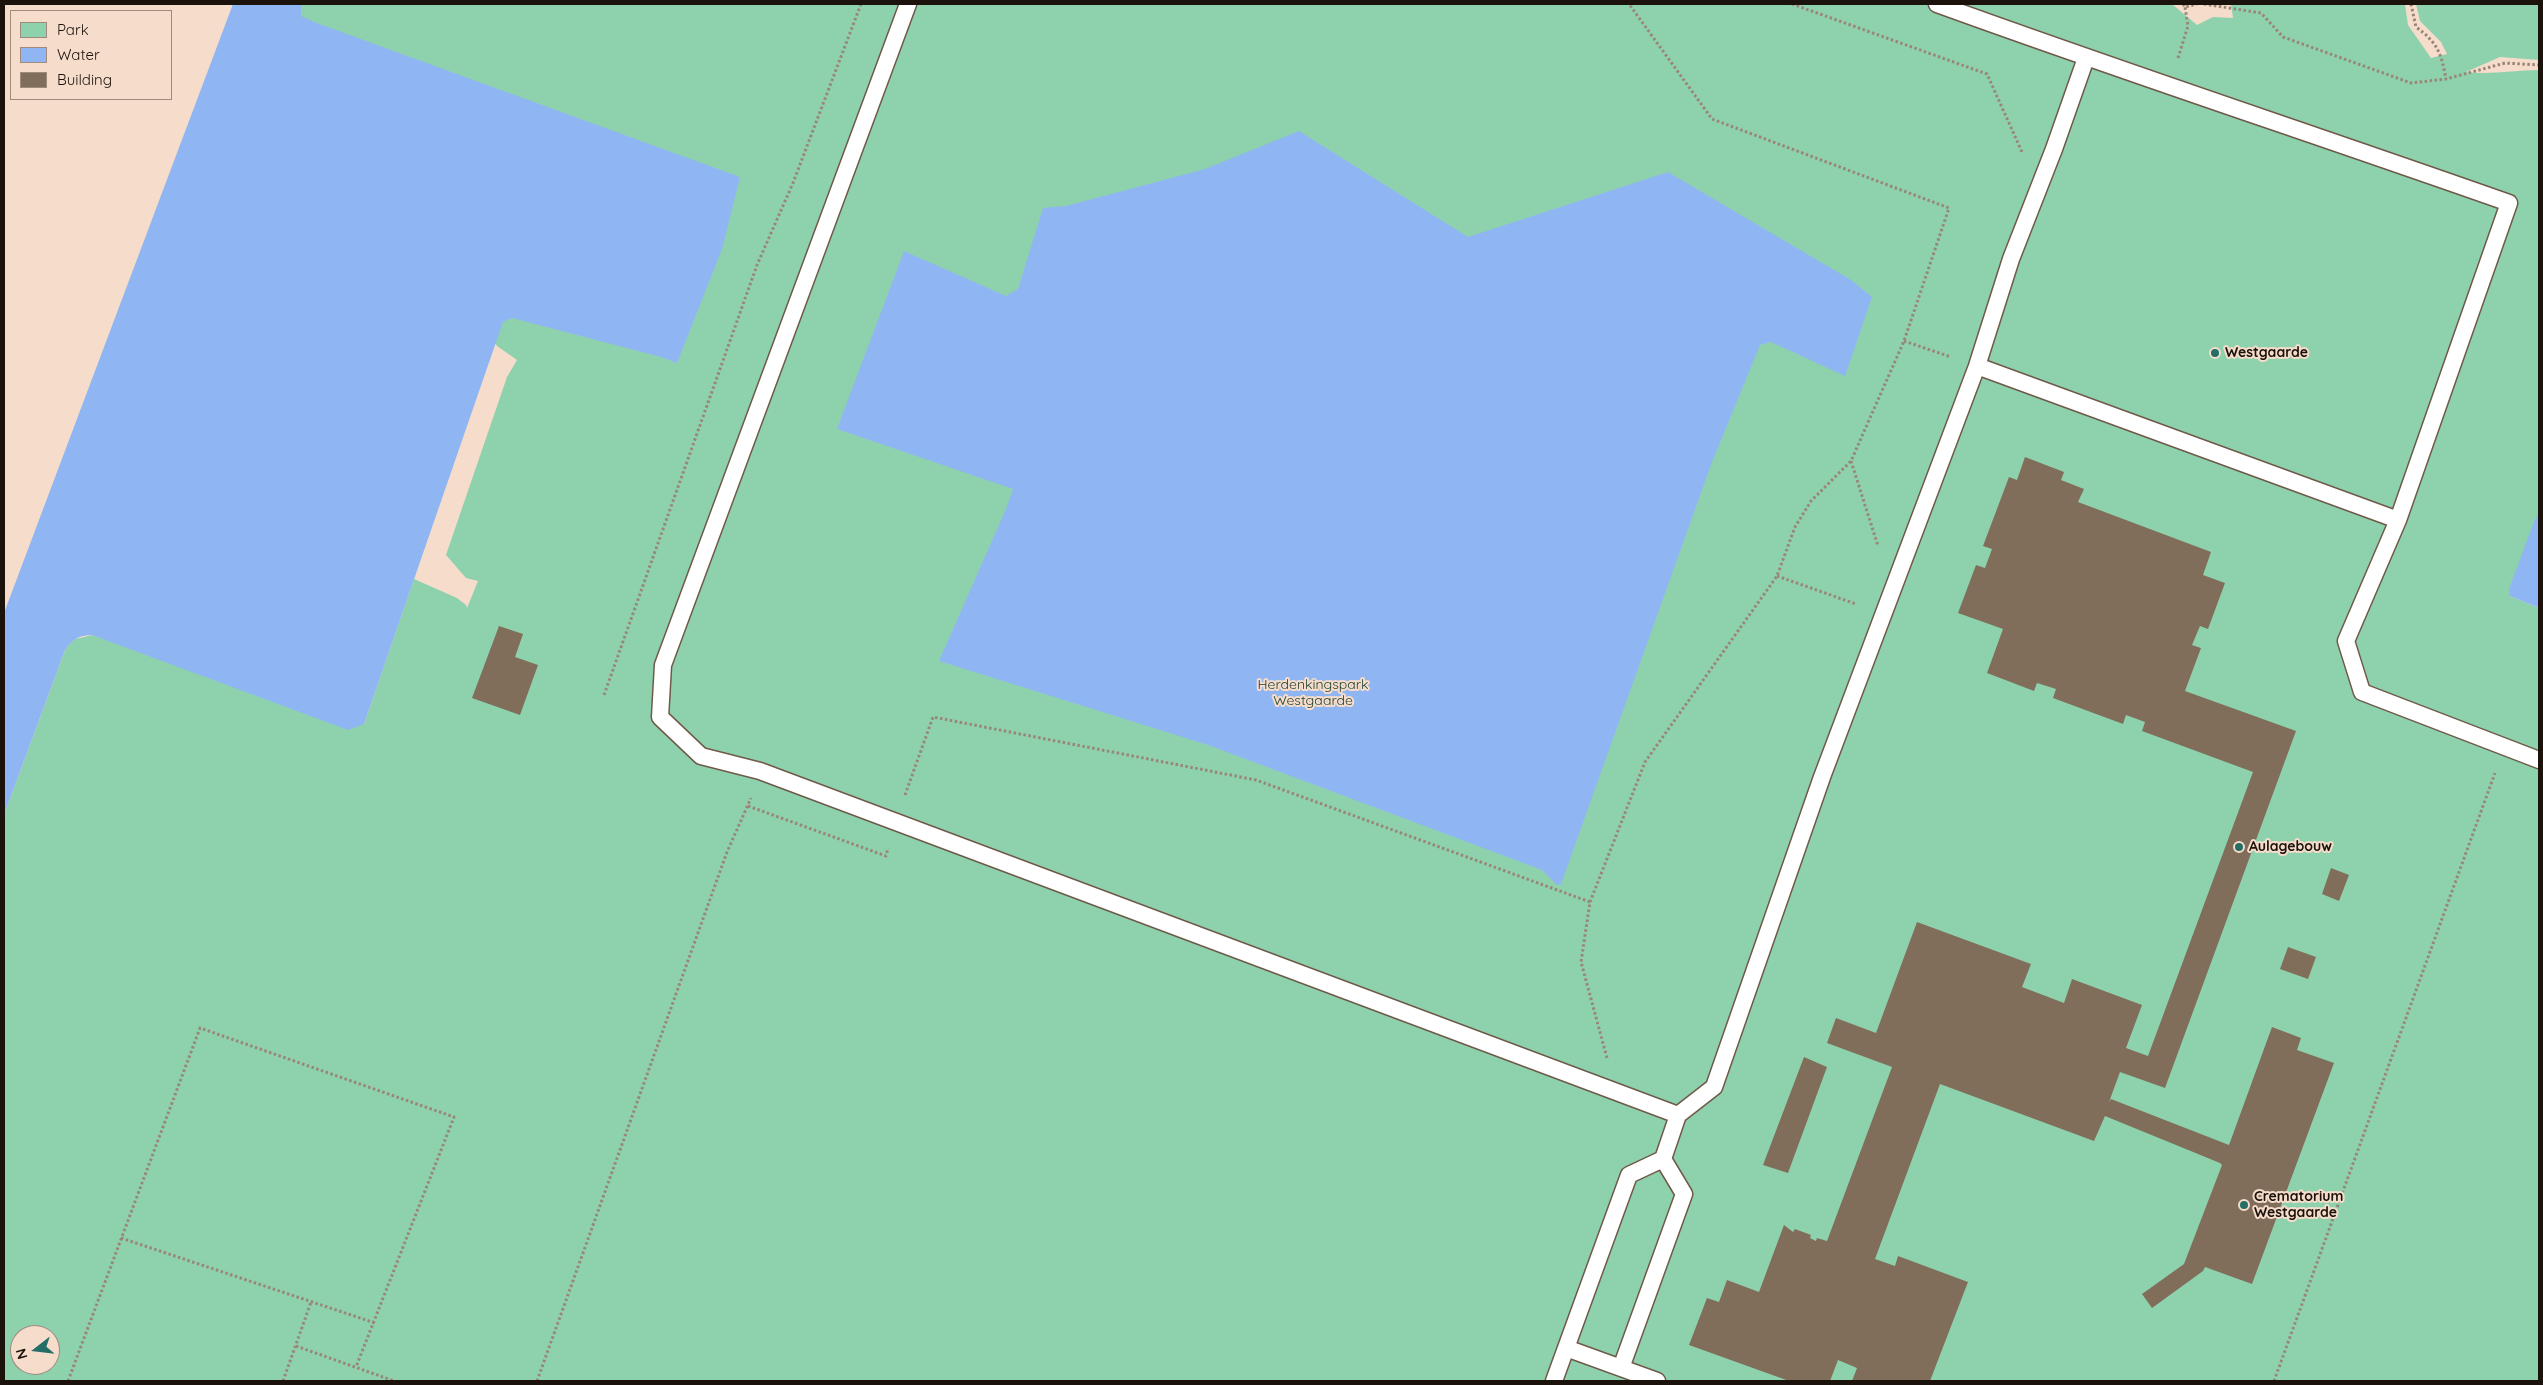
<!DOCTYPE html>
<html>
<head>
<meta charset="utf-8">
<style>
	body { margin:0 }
	#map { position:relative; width:2543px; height:1385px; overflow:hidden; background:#f6dcca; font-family:Quicksand,sans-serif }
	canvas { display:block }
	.frame { position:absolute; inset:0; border:5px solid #1a120b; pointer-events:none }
	.legend { position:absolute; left:10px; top:10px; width:162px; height:90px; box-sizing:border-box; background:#f6dcca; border:1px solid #9e8b7e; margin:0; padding:6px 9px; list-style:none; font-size:15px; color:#1a120b }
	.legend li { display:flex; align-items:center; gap:10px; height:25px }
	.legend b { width:25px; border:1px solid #9e8b7e }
	.north { position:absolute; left:10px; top:1325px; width:50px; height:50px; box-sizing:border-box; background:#f6dcca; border:1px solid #9e8b7e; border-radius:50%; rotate:254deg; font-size:14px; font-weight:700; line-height:20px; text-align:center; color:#1a120b }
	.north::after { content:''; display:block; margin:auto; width:18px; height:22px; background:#246e67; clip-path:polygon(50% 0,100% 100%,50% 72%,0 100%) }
</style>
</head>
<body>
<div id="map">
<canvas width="2543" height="1385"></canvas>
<div class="frame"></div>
<ul class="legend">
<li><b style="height:14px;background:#8ed2ad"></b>Park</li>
<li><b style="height:14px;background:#8fb6f3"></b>Water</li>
<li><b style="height:14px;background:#816e5a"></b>Building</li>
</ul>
<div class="north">N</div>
</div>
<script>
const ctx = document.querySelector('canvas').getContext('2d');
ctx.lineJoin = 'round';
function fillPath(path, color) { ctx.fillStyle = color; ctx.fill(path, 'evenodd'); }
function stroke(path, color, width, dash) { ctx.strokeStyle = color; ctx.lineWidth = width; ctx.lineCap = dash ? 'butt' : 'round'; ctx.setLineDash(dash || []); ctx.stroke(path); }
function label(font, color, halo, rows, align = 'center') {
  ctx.font = font + ' Quicksand,sans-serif'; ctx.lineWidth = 4; ctx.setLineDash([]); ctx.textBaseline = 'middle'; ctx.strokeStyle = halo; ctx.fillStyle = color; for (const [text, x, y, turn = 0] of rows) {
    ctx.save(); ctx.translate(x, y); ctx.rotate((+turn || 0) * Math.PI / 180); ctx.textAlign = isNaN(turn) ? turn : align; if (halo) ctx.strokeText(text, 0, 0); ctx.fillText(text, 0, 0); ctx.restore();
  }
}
fillPath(new Path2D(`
	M289 4H2172L2197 25 2213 17 2233 18 2231 4H2405L2408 25 2431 58 2447 54 2441 42 2420 21 2416 4H2539V60L2500 57 2466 72C2490 75 2515 70 2539 70V514L2510 596 2539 608V1381H4V815L65 650 72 640 92 635 364 724 414 579 457 598 466 605 467 608 478 581 466 578 446 555 507 377 517 360 497 346 287 9ZM20 1335H50V1365H20Z`), '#8ed2ad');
fillPath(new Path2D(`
	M233 4H301V16L314 22 740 177 722 249 677 363 661 357 512 318 503 322 364 724 348 730 92 635C79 635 72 640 65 650L4 815V613Z
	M1299 131 1468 237 1668 172 1851 280 1872 297 1845 376 1771 342 1760 345 1712 462 1561 884 1557 885 1542 870 1208 745 939 661 1006 509 1013 489 837 429 904 251 1006 296 1018 289 1043 208 1066 206 1205 169Z
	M2539 514V608L2510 596 2509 589 2535 519Z`), '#8fb6f3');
fillPath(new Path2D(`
	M2025 457 2064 472 2061 480 2084 489 2078 502 2211 552 2203 575 2225 583 2208 629 2200 626 2192 645 2201 648 2185 691 2296 731 2165 1088 2120 1072 2109 1102 2111 1099 2229 1145 2272 1027 2301 1038 2297 1050 2334 1063 2252 1284 2205 1267 2203 1271 2152 1308 2142 1294 2184 1264 2222 1165 2220 1163 2105 1116 2094 1141 1940 1084 1875 1259 1895 1266 1898 1256 1968 1282 1930 1381H1852L1857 1368 1838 1360 1830 1381H1789L1689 1345 1707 1298 1719 1302 1727 1280 1759 1292 1784 1225 1793 1232 1795 1229 1811 1235 1810 1238 1816 1241 1817 1238 1827 1241 1892 1067 1827 1043 1836 1018 1876 1033 1917 922 2031 964 2022 987 2064 1003 2072 979 2142 1005 2126 1048 2148 1056 2253 772 2142 731 2145 722 2126 715 2123 724 2053 698 2056 689 2037 683 2034 691 1987 673 2003 629 1958 613 1976 565 1985 568 1992 549 1983 546 2009 477 2017 480Z
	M499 626 523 634 515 657 538 665 520 715 472 698Z
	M2331 868 2349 875 2339 901 2322 894Z
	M2288 947 2316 957 2308 979 2280 969Z
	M1804 1057 1827 1067 1788 1173 1763 1165Z`), '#816e5a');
const lane = new Path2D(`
	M908 4 663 665 660 717 701 756 760 771 1678 1115
	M1937 4C2127 73 2319 136 2509 203L2398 520 2346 641 2362 692 2539 760
	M1977 366 2398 520
	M1566 1348 1657 1381
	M1621 1368 1684 1194 1663 1159 1678 1115 1714 1087 1822 777 1977 366 2011 259 2054 149 2086 58
	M1554 1381 1629 1175 1663 1159`);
stroke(lane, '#6f5949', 19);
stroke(new Path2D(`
	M1792 4 1987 74 2022 152
	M2183 4 2185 7 2197 4
	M2204 4 2261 13 2283 37 2411 83 2446 79 2505 63 2539 65
	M2411 4 2416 27C2438 43 2441 53 2446 79
	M2178 58 2188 26 2185 7
	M1904 341 1951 357
	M1851 461 1878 546
	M1777 576 1856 604
	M604 695 757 265 793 183 861 4
	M905 795 933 717 1256 780 1590 902
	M748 806 886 856 888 848
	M1607 1058 1581 962 1590 902 1645 762 1777 576 1795 527 1811 501 1851 461 1904 341 1949 208 1712 119 1629 4
	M121 1238 375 1323
	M296 1346 394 1381
	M68 1381 200 1028 454 1117 356 1367
	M283 1381 311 1302
	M537 1381 727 852 751 798
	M2274 1381 2495 773`), '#998679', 3, [2.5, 2.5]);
stroke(lane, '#fff', 16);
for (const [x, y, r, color] of [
	[2215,353,5,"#246e67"],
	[2239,847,5,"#246e67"],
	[2244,1205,5,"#246e67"]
]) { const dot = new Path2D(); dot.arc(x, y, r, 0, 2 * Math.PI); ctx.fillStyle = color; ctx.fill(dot); stroke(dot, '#f6dcca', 2); }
label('bold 14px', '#1a120b', '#f6dcca', [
	["Westgaarde",2225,353],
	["Aulagebouw",2249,847],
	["Crematorium",2254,1197],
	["Westgaarde",2254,1213]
], 'left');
label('14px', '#1a3d2c', '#f6dcca', [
	["Herdenkingspark",1313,685],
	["Westgaarde",1313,701]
]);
</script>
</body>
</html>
